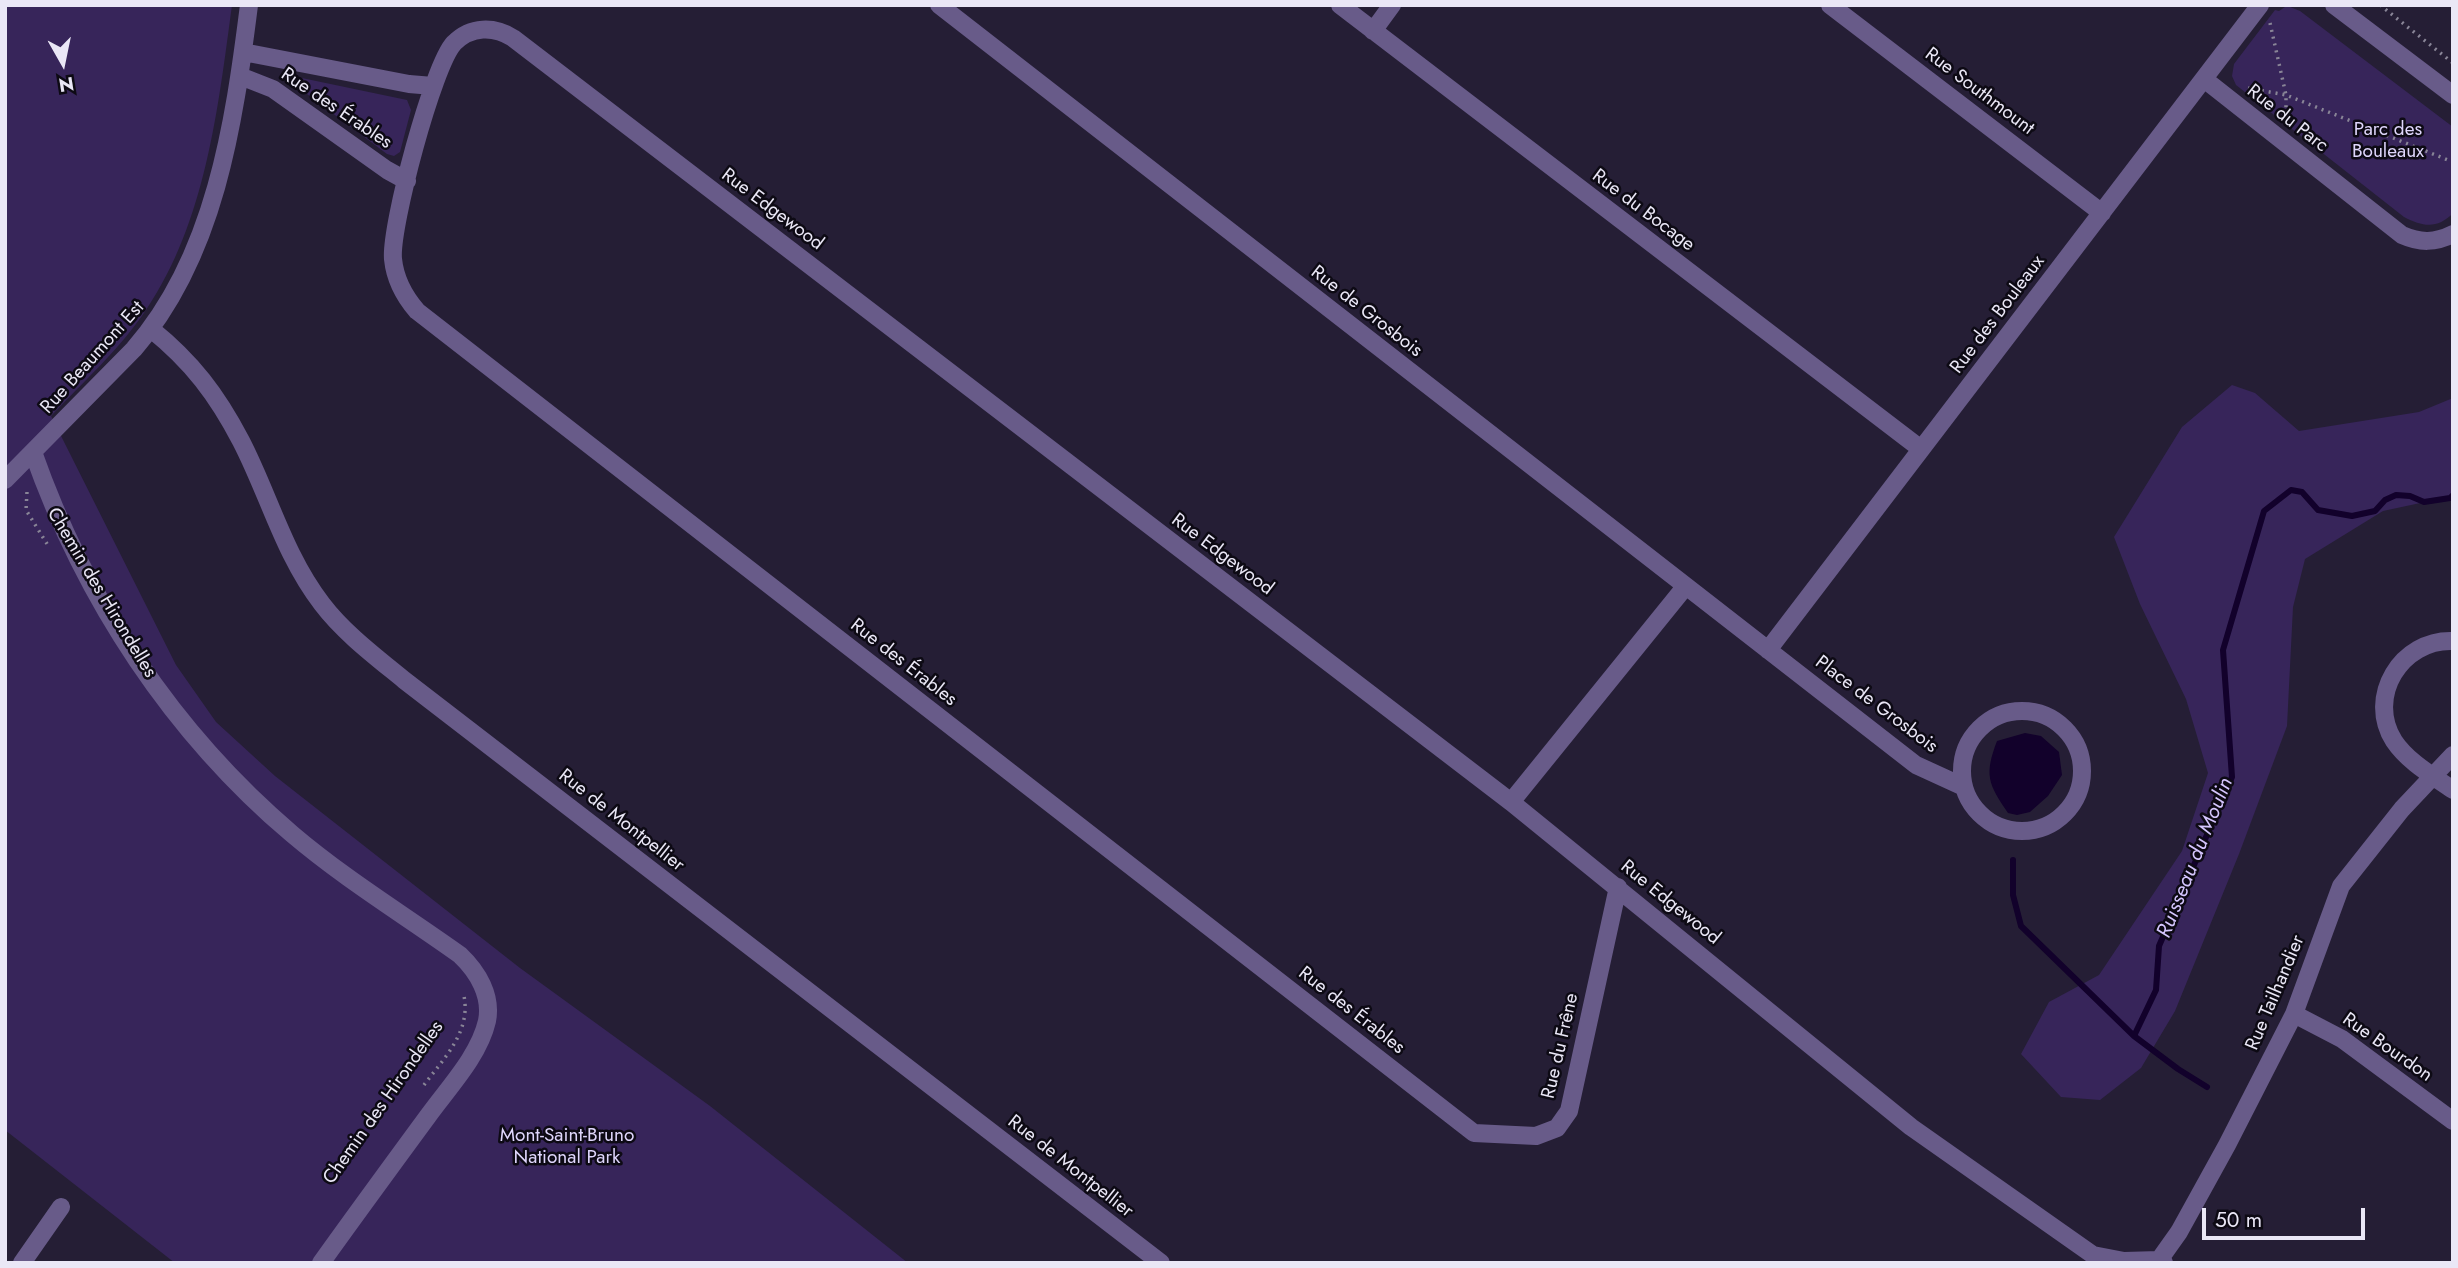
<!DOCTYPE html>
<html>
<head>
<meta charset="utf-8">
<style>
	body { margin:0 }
	#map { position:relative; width:2458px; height:1268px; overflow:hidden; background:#251e35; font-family:Jost,sans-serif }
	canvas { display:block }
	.frame { position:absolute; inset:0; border:7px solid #eae7f6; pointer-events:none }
	.north { position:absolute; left:28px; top:28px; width:70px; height:70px; -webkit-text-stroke:5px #0d0a14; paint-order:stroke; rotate:171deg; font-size:19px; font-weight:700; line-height:28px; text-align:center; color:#eae7f6 }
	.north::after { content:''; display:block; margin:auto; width:24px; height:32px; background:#eae7f6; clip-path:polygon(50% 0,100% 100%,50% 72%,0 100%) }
	.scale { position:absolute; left:2202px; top:1208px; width:163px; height:32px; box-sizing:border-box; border:4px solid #eae7f6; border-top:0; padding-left:9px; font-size:21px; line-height:24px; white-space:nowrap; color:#eae7f6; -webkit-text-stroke:5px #0d0a14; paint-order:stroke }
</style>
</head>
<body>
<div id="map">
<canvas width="2458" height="1268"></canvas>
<div class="frame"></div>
<div class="north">N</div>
<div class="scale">50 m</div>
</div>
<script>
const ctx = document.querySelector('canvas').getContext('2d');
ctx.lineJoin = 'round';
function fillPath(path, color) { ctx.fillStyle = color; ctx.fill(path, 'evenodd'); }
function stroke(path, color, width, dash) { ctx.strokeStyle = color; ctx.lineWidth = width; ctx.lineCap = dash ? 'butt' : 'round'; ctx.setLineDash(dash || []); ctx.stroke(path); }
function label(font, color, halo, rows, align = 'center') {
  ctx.font = font + ' Jost,sans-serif'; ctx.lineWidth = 5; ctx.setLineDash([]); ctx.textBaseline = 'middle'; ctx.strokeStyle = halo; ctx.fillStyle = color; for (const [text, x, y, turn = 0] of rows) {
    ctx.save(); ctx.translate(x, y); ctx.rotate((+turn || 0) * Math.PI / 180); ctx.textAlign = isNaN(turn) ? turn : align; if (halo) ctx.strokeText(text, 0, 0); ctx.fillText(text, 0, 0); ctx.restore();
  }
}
fillPath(new Path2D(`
	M5 5H232C218 108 206 221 146 310 120 349 83 382 51 416L176 665 216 722 275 776 520 968 710 1106 908 1263H175L5 1130Z
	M2285 7H2290L2300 11 2453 127V213C2438 229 2423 227 2404 217L2236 85 2232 76 2234 64 2275 10 2279 11Z
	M297 77 407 100 411 110 400 152 394 156 387 154 295 85Z
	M2232 385 2255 393 2299 431 2419 412 2453 398V496L2383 511 2305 559 2293 607 2287 726 2239 854 2175 1011 2141 1068 2100 1100 2061 1097 2021 1054 2049 1002 2099 975 2182 851 2208 773 2186 699 2140 604 2114 537 2182 427Z`), '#37255a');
fillPath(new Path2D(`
	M2025 733 2041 736 2059 752 2062 775 2048 796 2030 812 2017 815 2008 813C1988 784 1984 775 1997 741Z`), '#12012b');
stroke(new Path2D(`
	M2013 860V895L2021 926 2134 1036
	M2207 1087 2178 1069 2134 1036 2156 990 2159 946 2232 777 2223 650 2264 511 2291 490 2302 492 2318 510 2352 516 2375 511 2385 500 2396 495 2410 496 2424 502 2450 498 2453 495`), '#12012b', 6);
stroke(new Path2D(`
	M2380 5 2453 63
	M2270 23 2286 95V119
	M2248 88 2286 95 2453 162
	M27 492 26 510 49 547
	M424 1085C444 1058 471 1032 464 996`), '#898597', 3.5, [2, 5]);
stroke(new Path2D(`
	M939 5 1916 765 1964 787
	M1340 5 1921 449
	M1830 5 2102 213
	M2334 5 2453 95
	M1373 31 1392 5
	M243 52 409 84 433 86
	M240 76 273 89 387 170 407 181
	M2204 79 2402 235C2420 243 2435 243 2453 234
	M151 329C192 362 217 395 241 441 269 495 284 555 322 604 344 633 376 657 404 680L1161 1263
	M33 452C85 600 173 733 292 834 345 879 404 915 460 955 478 972 492 996 487 1021 479 1056 448 1088 428 1116 392 1165 356 1214 321 1263
	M5 480 134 349C215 256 234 124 249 5
	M2453 641C2401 639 2366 697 2394 741 2408 762 2433 776 2453 790
	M1768 650 2260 5
	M1962 771a60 60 0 1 1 120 0a60 60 0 1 1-120 0Z
	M1511 802 1685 587
	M1618 887 1569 1111 1557 1128 1536 1136 1474 1133 417 311C404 296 395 279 393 259 390 227 433 65 454 43 471 26 494 26 513 38L1511 802 1911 1127 2093 1255 2124 1261 2159 1260 2164 1263
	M2294 1014 2342 1039 2453 1121
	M22 1263 61 1207
	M2157 1263 2179 1232 2227 1145 2294 1014 2341 886 2402 809 2453 755`), '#685b89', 18);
label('19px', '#eae7f6', '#0d0a14', [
	["Rue Southmount",1979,92,37],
	["Rue des Érables",336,109,34],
	["Rue du Parc",2287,119,38],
	["Rue Edgewood",772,210,37],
	["Rue du Bocage",1643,211,37],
	["Rue de Grosbois",1366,312,38],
	["Rue des Bouleaux",1998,315,-53],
	["Rue Beaumont Est",93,358,-48],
	["Rue Edgewood",1222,555,37],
	["Chemin des Hirondelles",101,593,59],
	["Rue des Érables",903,663,38],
	["Place de Grosbois",1876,705,37],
	["Rue de Montpellier",621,821,38],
	["Rue Edgewood",1670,903,39],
	["Rue Tailhandier",2276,993,-67],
	["Rue des Érables",1351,1011,38],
	["Rue du Frêne",1561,1046,-77],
	["Rue Bourdon",2387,1048,35],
	["Chemin des Hirondelles",384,1103,-55],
	["Rue de Montpellier",1070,1167,38]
]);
label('19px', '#dfd6fc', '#0d0a14', [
	["Parc des",2388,130],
	["Bouleaux",2388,152],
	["Mont-Saint-Bruno",567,1136],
	["National Park",567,1158]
]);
label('italic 21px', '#d4c5fd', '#0d0a14', [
	["Ruisseau du Moulin",2196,858,-68]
]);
</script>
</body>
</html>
